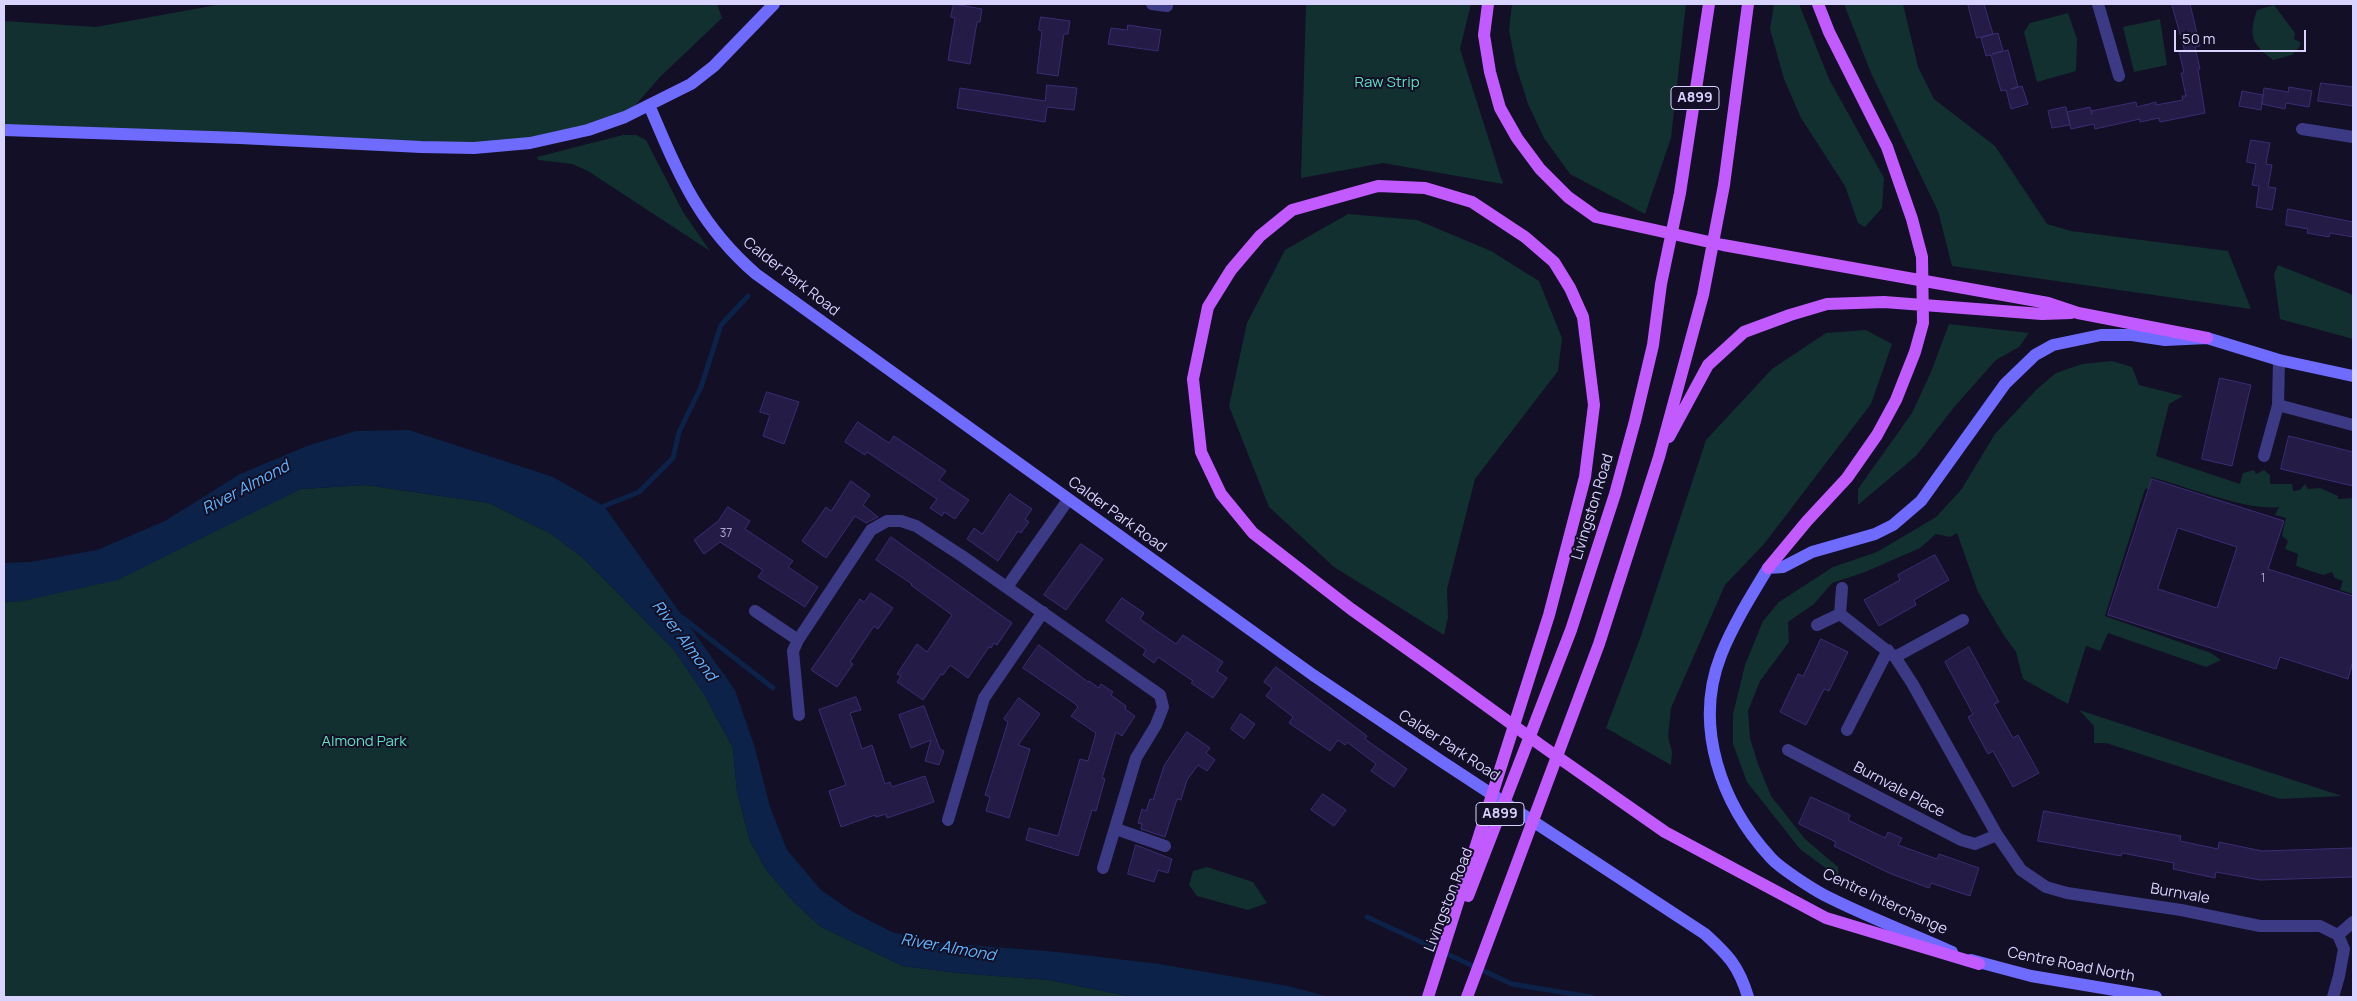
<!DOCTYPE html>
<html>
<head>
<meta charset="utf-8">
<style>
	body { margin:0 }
	#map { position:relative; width:2357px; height:1001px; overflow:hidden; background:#130f26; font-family:Manrope,sans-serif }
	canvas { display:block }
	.frame { position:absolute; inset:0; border:5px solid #d9d4ff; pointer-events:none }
	.scale { position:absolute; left:2174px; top:30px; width:132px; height:22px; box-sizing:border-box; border:2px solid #d9d4ff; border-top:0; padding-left:6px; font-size:15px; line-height:18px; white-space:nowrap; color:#d9d4ff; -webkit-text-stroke:4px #130f26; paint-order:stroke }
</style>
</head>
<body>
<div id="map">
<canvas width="2357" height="1001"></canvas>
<div class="frame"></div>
<div class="scale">50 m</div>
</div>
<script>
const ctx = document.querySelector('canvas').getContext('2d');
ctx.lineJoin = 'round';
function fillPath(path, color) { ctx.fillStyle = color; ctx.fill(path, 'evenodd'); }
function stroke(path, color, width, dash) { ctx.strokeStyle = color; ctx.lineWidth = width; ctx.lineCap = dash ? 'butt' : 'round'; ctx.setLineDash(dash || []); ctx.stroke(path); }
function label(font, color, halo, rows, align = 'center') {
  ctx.font = font + ' Manrope,sans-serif'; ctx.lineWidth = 4; ctx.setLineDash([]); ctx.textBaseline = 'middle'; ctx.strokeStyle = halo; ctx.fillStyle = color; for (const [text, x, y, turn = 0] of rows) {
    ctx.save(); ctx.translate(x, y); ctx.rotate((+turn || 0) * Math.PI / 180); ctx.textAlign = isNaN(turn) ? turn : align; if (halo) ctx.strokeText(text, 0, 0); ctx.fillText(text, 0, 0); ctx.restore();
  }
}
fillPath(new Path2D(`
	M222 4H717L722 18 660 77 625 117 606 124 474 148 4 130V21L96 27Z
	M1306 4H1471L1460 49 1503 184 1383 163 1301 178Z
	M1512 4H1686L1671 138 1645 214 1570 174 1544 138 1528 104 1516 66 1509 30Z
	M1774 4H1799L1829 79 1884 178 1882 208 1865 227 1858 223 1845 186 1801 118 1784 79 1770 29Z
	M1844 4H1903L1918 67 1934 99 1995 146 2047 224 2071 231 2228 251 2251 309 1952 266 1938 211 1871 73Z
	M2274 5 2295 33 2294 39 2300 42V46L2292 55 2273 60C2252 44 2248 36 2257 10Z
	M2068 13 2077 39 2076 71 2037 82 2024 32 2030 23Z
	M2160 19 2167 65 2134 72 2123 27Z
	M623 135H636L646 140 683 212 710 251 588 171 572 164 538 160 537 157Z
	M1348 214 1417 220 1491 251 1539 281 1562 338 1558 371 1475 479 1447 589 1448 617 1444 635 1334 567 1269 507 1229 406 1247 323 1285 250Z
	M2278 265 2353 295V339L2280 319 2274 274Z
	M1949 324 2029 333 2019 347 1996 360 1955 406 1916 456 1858 505V489L1912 413 1931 372Z
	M1866 330 1892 344 1871 404 1764 544 1725 585 1671 708 1668 737 1672 752 1671 765 1606 728 1641 636 1706 440 1772 369 1826 333Z
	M2112 361 2132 367 2139 385 2183 396 2169 404 2156 456 2240 484 2243 473 2254 470 2256 474 2264 470 2270 475V484H2292L2293 491 2300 490 2305 484 2308 489 2320 488 2338 496V499L2353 498V594L2340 590 2343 581 2335 578 2332 572 2323 575 2296 566 2298 554 2285 549 2288 541 2282 536 2286 518 2275 515 2279 507C2251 512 2181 485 2151 477L2156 486 2145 489 2105 616 2211 653 2221 660 2206 667 2108 633 2100 651 2086 646 2068 704 2023 679 2016 652 2003 634 1978 592 1957 533 1950 537 1936 534 1920 548 1865 572 1832 583 1814 604 1788 622 1789 642 1760 681 1748 711 1750 738 1758 764 1771 796 1805 839 1838 867 1839 878 1800 849 1747 782 1733 744V714L1745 665 1763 621 1779 602 1833 567 1877 552 1936 517 1961 490 1995 434 2037 389 2056 373 2082 364Z
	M366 485 489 503 550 533 583 558 674 650 704 694 733 748 737 792 750 841 767 871 795 903 821 927 903 966 957 973 1049 980 1133 997H4V602L23 601 231 522 301 489Z
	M2079 710 2342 796 2280 799 2106 743H2094V726Z
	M1207 867 1253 882 1267 903 1248 910 1197 896 1189 885 1193 871Z`), '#12302f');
fillPath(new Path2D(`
	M409 430 553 477 604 506 735 690 755 748 770 807 787 850 821 890 853 912 892 932 930 942 1058 952 1159 964 1288 986 1329 997H1133L1049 980 957 973 903 966 821 927 795 903 767 871 750 841 737 792 733 748 704 694 674 650 583 558 550 533 489 503 366 485 301 489 118 580 23 601 4 602V563L30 562 97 550 165 521 240 474 307 446 356 431Z`), '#0c2248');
stroke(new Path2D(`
	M604 506 639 492 673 458 679 432 701 387 721 325 748 296
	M683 618 773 688
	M1367 917 1512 984 1591 997`), '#0c2248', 5);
const building = new Path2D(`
	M954 4 982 9 980 22H977L970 64 948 60 955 18 951 17Z
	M1968 4H1984L1993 34 1998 33 2003 51 1992 54 2008 50 2018 87 2011 89 2022 86 2028 104 2011 109 2006 90 2001 91 1991 55 1986 56 1981 38 1993 34 1977 38Z
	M2172 4H2190L2200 46 2195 47 2200 69 2198 70 2205 113 2160 122 2159 118 2140 122V119L2095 129 2094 124 2071 129 2067 112 2090 107 2092 115 2091 111 2136 102 2137 107 2156 102V105L2183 100 2182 96H2186L2181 73H2184L2179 51 2184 50Z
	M1041 17 1070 21 1068 34H1064L1058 76 1037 73 1042 31 1039 30Z
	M1128 25 1161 30 1158 51 1108 44 1111 28 1127 30Z
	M2321 83 2353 87V106L2318 101Z
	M1047 85 1077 88 1074 110 1047 107 1045 122 957 108 960 88 1045 101Z
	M2289 87 2312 91 2309 107 2286 103 2285 109 2262 104 2263 95 2261 110 2239 106 2242 91 2263 95 2264 88 2288 92Z
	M2066 107 2070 125 2052 128 2048 111Z
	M2251 140 2270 143 2266 164 2272 165 2268 187 2276 188 2272 210 2256 207 2259 186 2252 185 2256 164 2247 162Z
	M2288 209 2353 222V237L2330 233 2329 237 2307 233 2308 229 2286 225Z
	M2220 378 2251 385 2232 466 2202 459Z
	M767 392 799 402 784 444 763 436 770 415 760 412Z
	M858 422 889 443 894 436 946 471 939 480 969 500 955 519 944 512 942 516 930 508 937 499 867 452 865 455 845 442Z
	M2289 436 2353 452V486L2281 469Z
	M2152 479 2284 521 2268 569 2353 596V661L2348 679 2280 657 2276 669 2108 615ZM2178 528 2237 547 2217 608 2158 589Z
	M851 481 870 495 863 505 878 517 866 523 855 516 826 558 802 541 826 507 831 511Z
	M1010 494 1032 509 1025 519 1029 522 1021 533 1018 531 998 561 967 539 974 528 982 534Z
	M728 507 750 521 745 529 793 561 788 567 818 587 805 607 758 577 763 570 720 542 704 554 694 540 718 521Z
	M891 537 1012 623 997 645 994 643 991 648 989 647 968 678 950 665 943 675 941 674 923 700 897 682 901 676 897 674 917 644 927 652 952 615 911 585 912 584 876 560Z
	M1081 544 1103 559 1066 610 1044 595Z
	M1935 555 1949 580 1914 600 1916 605 1879 626 1864 600 1900 580 1898 575Z
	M871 593 893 608 878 629 874 626 850 662 853 664 837 687 811 670 860 599 864 602Z
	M1122 598 1144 613 1140 619 1176 644 1183 635 1223 662 1217 671 1227 678 1213 698 1191 683 1193 681 1158 657 1154 663 1143 655 1146 650 1106 621Z
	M1821 639 1848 652 1829 691 1824 689 1806 725 1780 712 1798 674 1803 676Z
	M1039 645 1088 682 1089 681 1099 688 1101 684 1113 692 1111 695 1126 706 1125 709 1135 716 1122 736 1116 732 1102 778 1105 779 1096 811 1092 810 1078 856 1026 840 1029 828 1058 836 1080 759 1088 761 1096 733 1071 716 1078 707 1074 703 1023 668Z
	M1969 647 1999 702 1994 704 2013 738 2018 735 2039 773 2013 787 1993 751 1988 754 1968 717 1973 714 1945 662Z
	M1276 667 1367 736 1365 739 1407 769 1394 787 1371 771 1376 764 1347 742 1345 745 1338 740 1330 751 1289 723 1293 717 1266 696 1272 688 1264 682Z
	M856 697 861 710 850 713 862 749 872 745 885 784 890 782 892 787 925 776 934 802 887 818 886 814 876 817 875 815 841 827 829 791 846 785 819 710Z
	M1019 698 1040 714 1018 745 1030 749 1009 818 986 811 990 797 985 795 1008 722 1004 719Z
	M924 706 940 749 944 751 939 765 925 761 931 740 911 748 899 715Z
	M1241 714 1255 724 1244 739 1231 729Z
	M1187 732 1210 748 1206 753 1215 760 1207 771 1198 765 1187 780 1181 800 1177 799 1165 837 1141 829 1142 824 1138 823 1142 809 1146 811 1150 799 1153 800 1164 766Z
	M1323 794 1346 810 1334 826 1311 810Z
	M1811 797 1850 815 1848 820 1885 838 1888 832 1902 838 1898 845 1937 859 1939 854 1979 868 1970 896 1931 883 1929 888 1889 873 1834 846 1836 842 1799 824Z
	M2044 811 2181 836 2180 841 2218 849 2219 842 2262 851 2353 848V877L2260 880 2216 872 2215 878 2173 869 2174 863 2122 853 2121 856 2038 841Z
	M1136 845 1172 859 1168 873 1158 870 1154 882 1128 874Z`);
fillPath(building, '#241b47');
stroke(building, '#3b2d73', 1);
stroke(new Path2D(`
	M1152 4 1167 6
	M2098 4 2119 76
	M2302 129 2353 137
	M2278 405 2353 425
	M2264 456 2278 405 2279 360
	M1007 587 1068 500
	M755 611 798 640
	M1840 614 1842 588
	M1817 625 1840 614 1895 657 1912 683 1997 835 2021 870 2046 887 2067 893 2181 910 2260 926H2320L2338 935 2344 949 2339 976 2333 997
	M1895 657 1963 620
	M799 715 793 651 798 640 871 530 887 521H901L916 526 962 556 1160 695 1163 707 1156 725 1136 758 1103 868
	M1847 730 1888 650
	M1788 750 1961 840 1975 844 1997 835
	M948 820 984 698 1043 612
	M1116 829 1165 846
	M2338 935 2353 922`), '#3d3a85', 12);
stroke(new Path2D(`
	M649 105C678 173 698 224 756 274L1313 675 1441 761 1705 934C1728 955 1739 966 1748 997
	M4 130 240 138 421 147 474 148 530 143 588 130 625 117 691 84 714 66 774 4
	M1952 952C1910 933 1865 916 1824 895 1811 888 1780 868 1771 858 1721 804 1693 726 1721 655 1733 625 1751 596 1768 568L1783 567 1812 552 1875 534 1893 525 1921 501 2005 384 2035 355 2053 345 2101 335H2132L2165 340 2207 338 2279 360 2353 376
	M1971 960 2031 976 2156 997`), '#6f6bff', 12);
stroke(new Path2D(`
	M1488 4 1484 35 1490 72 1500 108 1517 138 1540 169 1568 197 1596 217 1723 245 2048 303 2078 313 2207 338
	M1669 437 1708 365 1744 332 1790 315 1827 304 1884 302 2042 314 2071 313
	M1768 568 1807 521 1847 478 1877 435 1896 400 1915 352 1923 323 1922 257 1912 219 1887 147 1829 32 1818 4
	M1468 896 1571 630 1615 494 1635 421 1653 345 1661 284 1680 193 1709 4
	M1428 997 1549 615 1585 477 1594 405 1583 317 1570 288 1554 262 1525 237 1472 202 1425 188 1378 186 1292 210 1260 236 1231 270 1208 307 1193 379 1201 452 1221 494 1253 533 1351 609 1437 670 1542 746 1665 832 1826 918 1979 964
	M1467 997 1599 644 1659 457 1703 295 1724 185 1748 4`), '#c25bff', 12);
label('12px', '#aca6d1', null, [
	["37",726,534],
	["1",2263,579]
]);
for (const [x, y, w] of [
	[1695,98,48],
	[1500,814,48]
]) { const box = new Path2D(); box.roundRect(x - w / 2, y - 11.5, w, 23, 4); ctx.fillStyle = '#130f26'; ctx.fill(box); stroke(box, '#d9d4ff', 1); }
label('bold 14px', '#d9d4ff', null, [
	["A899",1695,98],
	["A899",1500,814]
]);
label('15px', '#5fe0c0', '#130f26', [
	["Raw Strip",1387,83],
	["Almond Park",364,742]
]);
label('15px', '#d9d4ff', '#130f26', [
	["Calder Park Road",791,277,38],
	["Livingston Road",1593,507,-73],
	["Calder Park Road",1117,515,36],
	["Calder Park Road",1449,746,33],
	["Burnvale Place",1899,790,28],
	["Burnvale",2180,894,10],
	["Livingston Road",1449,900,-69],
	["Centre Interchange",1885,902,25],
	["Centre Road North",2071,965,11]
]);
label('italic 16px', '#62b6ff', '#130f26', [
	["River Almond",246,488,-28],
	["River Almond",684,641,53],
	["River Almond",948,948,10]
]);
</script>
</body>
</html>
